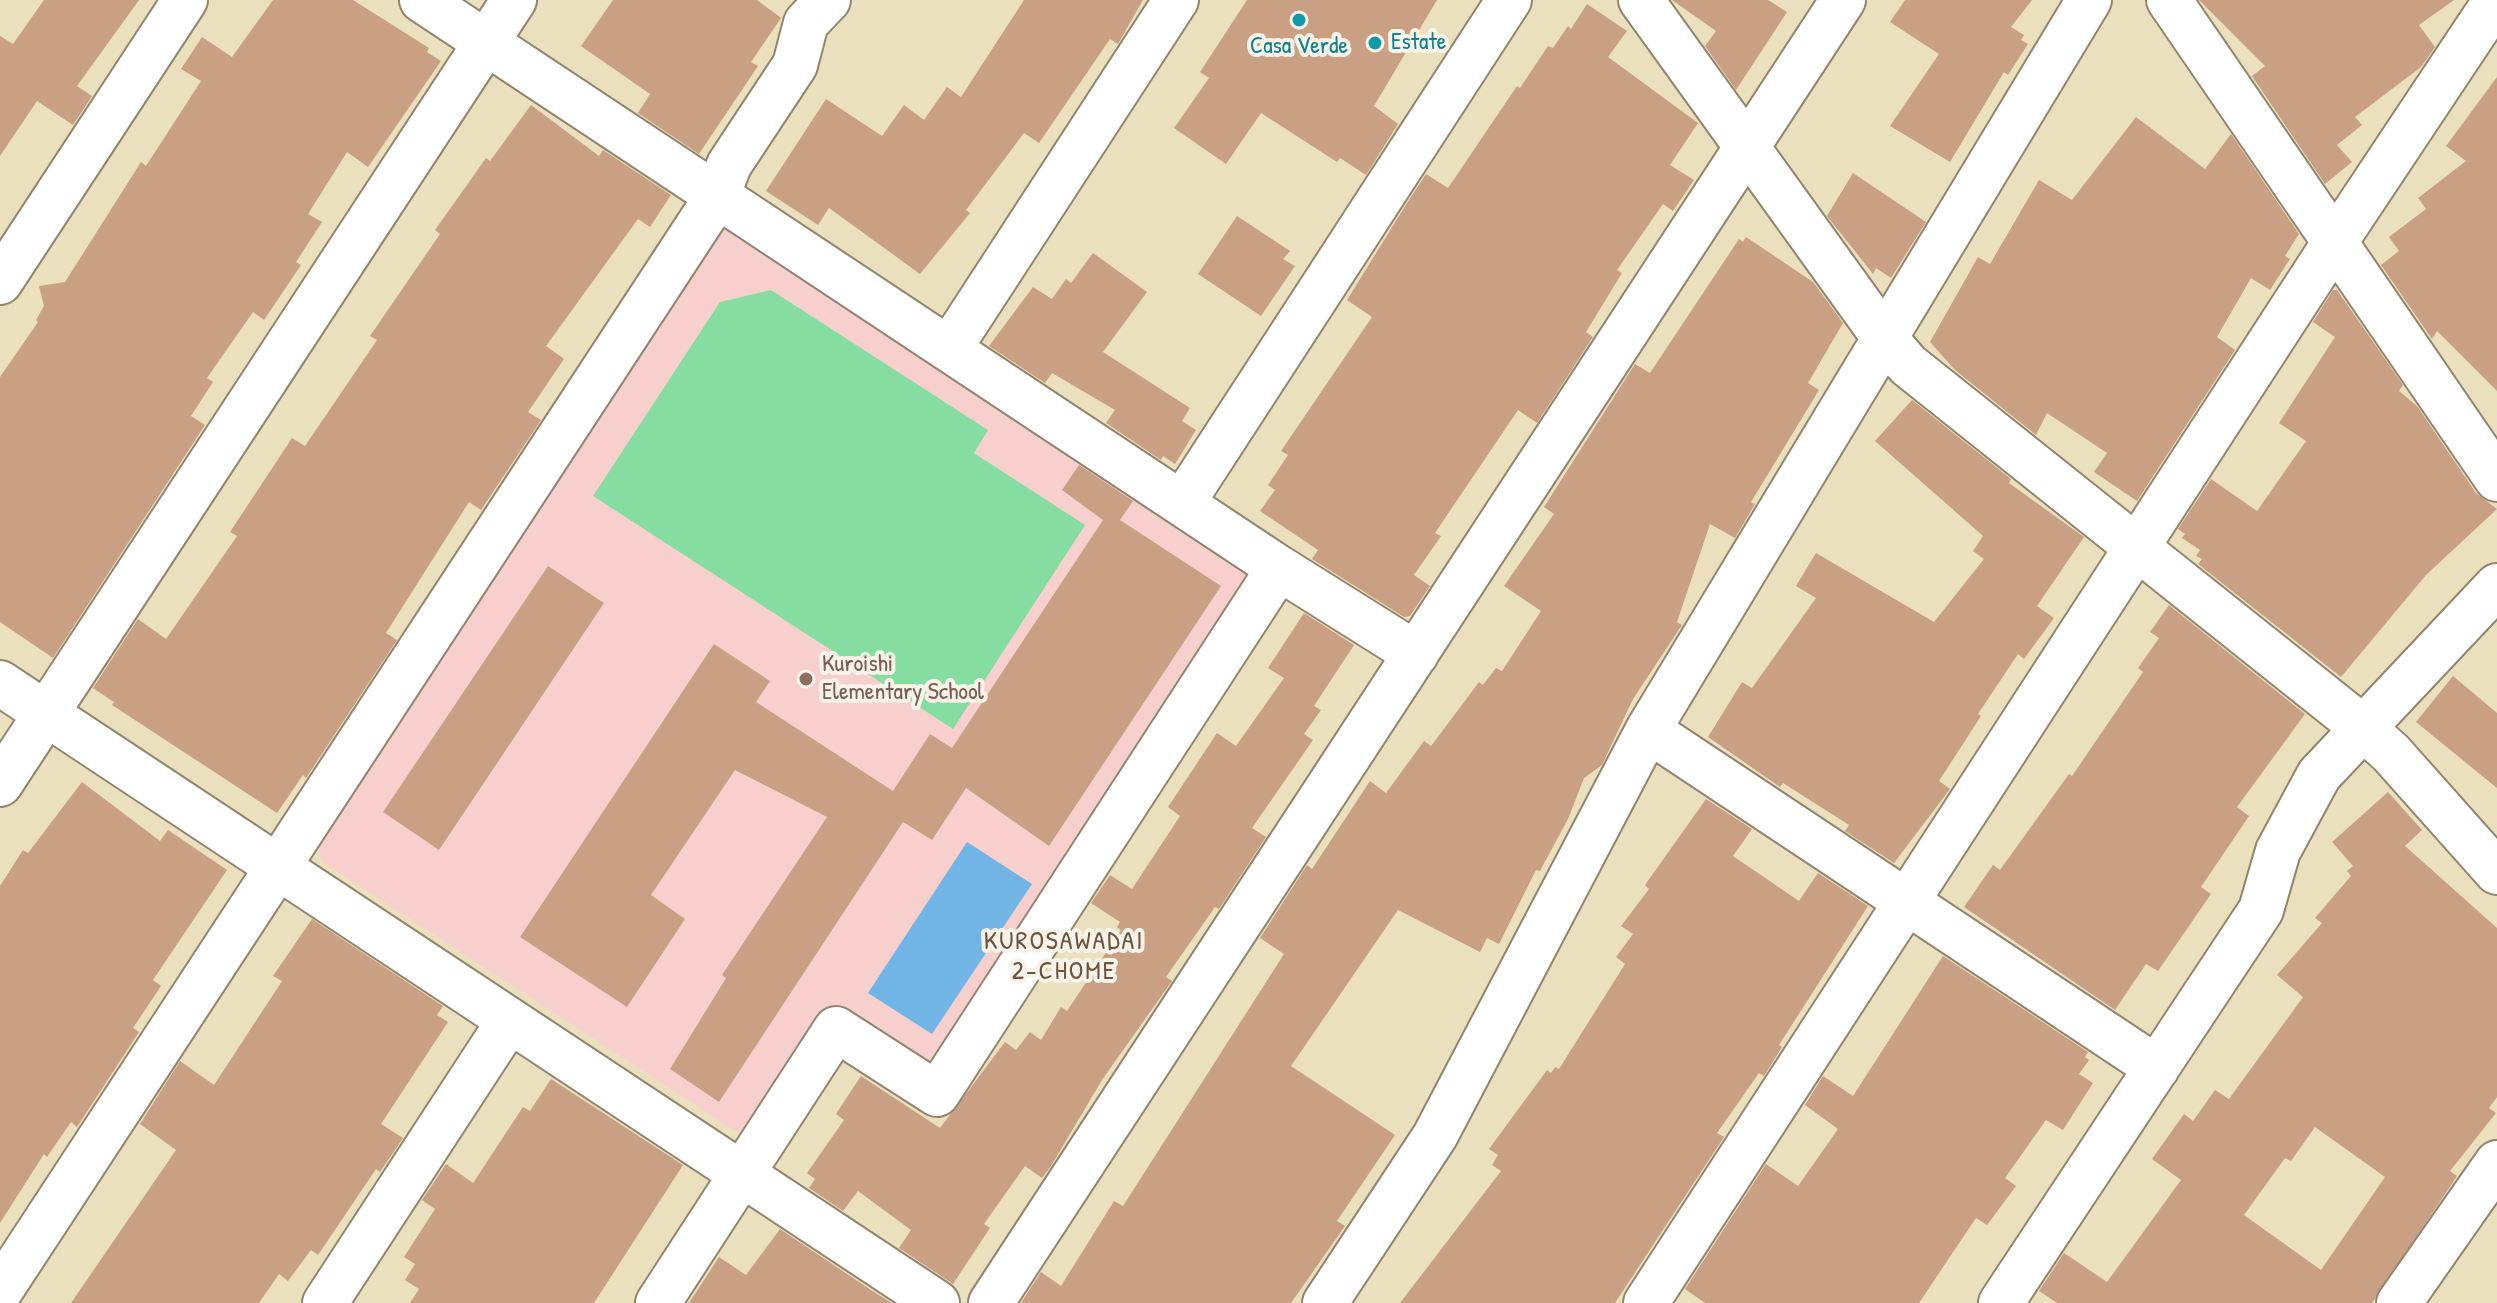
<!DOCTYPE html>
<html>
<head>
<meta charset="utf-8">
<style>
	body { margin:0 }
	canvas { display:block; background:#eae0bd }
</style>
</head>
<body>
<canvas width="2497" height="1303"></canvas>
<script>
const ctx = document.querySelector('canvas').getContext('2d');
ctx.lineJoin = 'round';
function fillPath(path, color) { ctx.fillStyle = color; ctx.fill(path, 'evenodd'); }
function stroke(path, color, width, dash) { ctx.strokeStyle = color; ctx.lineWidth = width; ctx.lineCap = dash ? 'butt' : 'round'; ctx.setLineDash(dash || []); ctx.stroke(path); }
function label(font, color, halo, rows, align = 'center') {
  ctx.font = font + ' "Patrick Hand",sans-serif'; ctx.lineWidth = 8; ctx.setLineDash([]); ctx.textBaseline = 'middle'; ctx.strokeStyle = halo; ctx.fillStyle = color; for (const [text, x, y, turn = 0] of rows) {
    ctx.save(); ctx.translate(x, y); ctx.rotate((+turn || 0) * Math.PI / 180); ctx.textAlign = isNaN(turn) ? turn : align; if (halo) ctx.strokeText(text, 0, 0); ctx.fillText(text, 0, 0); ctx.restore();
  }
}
fillPath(new Path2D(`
	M735 226 1245 564 1248 590 944 1055 922 1060 833 1005 754 1128 735 1131 321 861 317 837 713 233Z`), '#f7d0ce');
fillPath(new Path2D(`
	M771 290 988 430 974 453 1085 525 953 729 593 496 720 302Z`), '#86dda1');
fillPath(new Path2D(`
	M967 842 1032 884 932 1034 868 993Z`), '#70b5e6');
fillPath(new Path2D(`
	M44 0H139L77 86 92 96 73 125 37 101 0 156V36L13 44Z
	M273 0H353L429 48 427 52 441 61 368 167 347 152 308 214 322 222 296 262 301 265 264 320 253 312 207 378 213 382 191 416 205 425 53 658 0 622V377L38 322 36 320 44 306 39 286 65 282 141 162 146 166 201 81 181 69 202 37 232 57Z
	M613 0H757L781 18 751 62 758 66 699 154 638 113 650 94 581 46Z
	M1024 0H1143L1118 44 1110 39 1039 143 1024 133 966 210 970 213 920 274 829 208 818 225 766 191 826 99 882 136 904 105 924 120 947 87 961 97Z
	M1247 0H1437L1374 106 1398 124 1366 175 1340 158 1337 162 1261 113 1226 164 1174 128 1209 78 1200 72Z
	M1672 0H1768L1787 12 1736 90 1705 46 1716 31Z
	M1905 0H2032L2011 27 2024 35 2021 40 2028 44 2008 75 2004 72 1950 162 1890 126 1939 54 1890 22Z
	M2199 0H2454L2419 25 2435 47 2421 67 2355 117 2362 125 2337 145 2352 162 2325 184 2252 76 2265 66Z
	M1587 4 1627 31 1608 57 1698 123 1670 165 1694 180 1673 211 1663 204 1617 270 1622 273 1586 332 1593 337 1537 423 1518 410 1435 533 1441 536 1414 575 1430 586 1410 616 1404 617 1312 559 1318 550 1260 511 1275 490 1268 485 1288 455 1281 451 1372 317 1347 300 1407 203 1426 174 1448 188 1517 86 1520 88 1548 46 1553 48 1568 26 1571 29Z
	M2497 77V391L2437 331 2432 339 2381 265 2399 251 2389 237 2426 209 2418 198 2466 161 2446 146Z
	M531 105 599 156 603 150 671 195 650 227 638 219 546 346 564 359 528 412 541 420 481 510 469 502 386 633 397 640 306 778 303 775 277 813 112 705 114 702 93 688 138 619 166 639 237 536 230 532 292 438 305 446 377 340 370 336 440 234 435 230 486 158 490 161Z
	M2136 117 2205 169 2231 134 2299 234 2285 256 2290 259 2270 290 2251 278 2217 337 2235 350 2137 501 2094 472 2107 453 2047 413 2036 435 1955 370 1930 342 1978 257 1990 264 2039 180 2072 200Z
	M1853 173 1926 222 1891 278 1876 268 1873 274 1827 216Z
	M1237 216 1290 251 1283 259 1295 266 1261 316 1198 274Z
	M1746 237 1813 282 1843 323 1808 383 1819 390 1751 502 1755 504 1735 538 1710 524 1677 622 1682 625 1633 699 1602 765 1584 778 1568 819 1540 871 1536 870 1499 944 1487 938 1480 952 1398 910 1291 1066 1395 1135 1337 1221 1345 1226 1291 1303H1021L1041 1272 1061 1286 1114 1201 1123 1206 1284 954 1260 938 1307 865 1312 869 1370 781 1386 793 1424 741 1431 746 1479 682 1483 685 1496 668 1502 671 1541 611 1504 586 1554 514 1544 507 1635 364 1650 373 1739 239 1743 242Z
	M1093 253 1147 292 1103 352 1190 408 1182 421 1196 430 1175 464 1163 456 1161 460 1106 423 1115 410 1052 373 1045 383 989 346 1033 287 1052 299 1066 279 1071 283Z
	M2333 290H2337L2403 385 2399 391 2417 406 2476 493 2497 509 2426 575 2341 677 2198 564 2202 559 2196 556 2200 550 2182 538 2185 534 2178 529 2211 479 2257 511 2306 441 2279 423 2335 337 2313 322Z
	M1912 400 2011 479 2009 483 2084 537 2037 606 2054 618 2024 659 2018 654 1978 714 1981 716 1939 781 1950 789 1894 863 1845 831 1849 825 1783 783 1780 787 1708 737 1742 682 1752 688 1816 598 1796 586 1816 553 1934 622 1984 559 1973 551 1983 536 1875 441Z
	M1079 465 1133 501 1120 520 1221 586 1049 846 966 788 932 840 903 822 719 1102 670 1069 726 978 722 975 827 817 735 770 651 895 685 919 627 1007 520 937 714 644 770 681 756 702 893 791 930 734 952 748 1103 520 1062 490Z
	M548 566 604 603 439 850 383 812Z
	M2169 605 2305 714 2237 807 2249 816 2201 887 2211 894 2158 971 2146 964 2115 1010 1964 907 1993 865 2000 870 2069 774 2072 776 2143 672 2138 668 2159 638 2150 632Z
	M1304 613 1354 645 1314 706 1321 710 1304 734 1313 740 1252 828 1266 837 1219 909 1215 907 1166 977 1172 981 1102 1080 1051 1166 1042 1178 1025 1166 984 1224 990 1228 953 1284 899 1248 911 1230 858 1191 843 1211 809 1188 815 1179 807 1173 844 1120 836 1114 861 1076 940 1128 1005 1042 1016 1050 1030 1032 1041 1040 1061 1007 1067 1011 1121 930 1117 927 1120 922 1091 903 1110 875 1132 889 1180 816 1168 807 1217 733 1236 746 1284 678 1268 668Z
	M2453 676 2497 713V788L2416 722Z
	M82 782 160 841 168 830 227 870 153 980 161 986 133 1028 139 1032 77 1127 71 1122 47 1157 44 1154 0 1223V886L23 850 28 853Z
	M2388 792 2422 830 2405 846 2497 928V1097L2489 1108 2496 1113 2450 1171 2457 1176 2372 1303H2057L2039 1291 2064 1253 2107 1282 2181 1180 2152 1159 2184 1114 2193 1121 2215 1090 2229 1099 2303 997 2277 975 2322 923 2315 918 2351 876 2347 871 2353 866 2332 842ZM2315 1127 2385 1177 2321 1270 2244 1215 2285 1158 2291 1161Z
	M1706 799 1752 829 1733 856 1799 901 1818 873 1868 906 1779 1045 1782 1047 1764 1076 1759 1073 1717 1133 1724 1137 1615 1303H1400L1501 1171 1492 1165 1498 1155 1489 1149 1547 1070 1551 1073 1555 1067 1559 1069 1625 964 1616 957 1633 934 1621 926 1649 889 1645 885Z
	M312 919 443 1006 437 1015 448 1022 381 1124 403 1138 380 1172 376 1169 318 1255 311 1250 288 1281 279 1274 259 1303H71L176 1150 140 1124 180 1061 214 1085 282 981 273 976Z
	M1943 956 2088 1052 2085 1057 2089 1060 2079 1074 2093 1083 2063 1130 2046 1120 2005 1178 2016 1186 1987 1225 1976 1218 1919 1303H1705L1685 1289 1766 1164 1798 1186 1838 1129 1805 1105 1823 1076 1853 1096Z
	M551 1079 683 1165 594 1303H410L419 1289 405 1280 415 1264 404 1257 435 1209 422 1200 446 1164 473 1183 523 1107 530 1111Z
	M780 1229 871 1290 892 1303H689L719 1257 746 1275Z`), '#c9a083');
const minor = new Path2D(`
	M422 0 1279 568 1416 654
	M1641 0 1883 336 1908 365 2362 727 2391 753 2497 872
	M2169 0 2497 479
	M0 282 185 0
	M949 349 1176 0
	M1183 502 1509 0
	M0 683 937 1303
	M1648 730 2157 1068
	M0 784 514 0
	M0 1291 701 221 717 197 729 165 795 65 806 23 828 0
	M325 1303 509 1021
	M658 1303 836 1029 937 1094 1279 568
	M991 1303 1843 0
	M1325 1303 1435 1136 1648 730 2089 0
	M1646 1303 2335 242 2496 0
	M2001 1303 2261 910 2278 851 2319 775 2497 586
	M2399 1303 2497 1163`);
stroke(minor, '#92856e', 48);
stroke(minor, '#fff', 44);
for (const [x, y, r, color] of [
	[1299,20,8,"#0f9aa8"],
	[1375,43,8,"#0f9aa8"],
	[806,679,8,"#8d6e63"]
]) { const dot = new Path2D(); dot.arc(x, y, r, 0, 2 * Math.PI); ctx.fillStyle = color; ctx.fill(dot); stroke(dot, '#f7f3e8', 3); }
label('24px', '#0d838f', '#f7f3e8', [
	["Estate",1391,43],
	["Casa Verde",1299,47,"center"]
], 'left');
label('24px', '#785e54', '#f7f3e8', [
	["Kuroishi",822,665],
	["Elementary School",822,693]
], 'left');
ctx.letterSpacing = '2px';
label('26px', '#6d5341', '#f7f3e8', [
	["KUROSAWADAI",1064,942],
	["2-CHOME",1064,972]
]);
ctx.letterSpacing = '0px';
</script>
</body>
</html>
